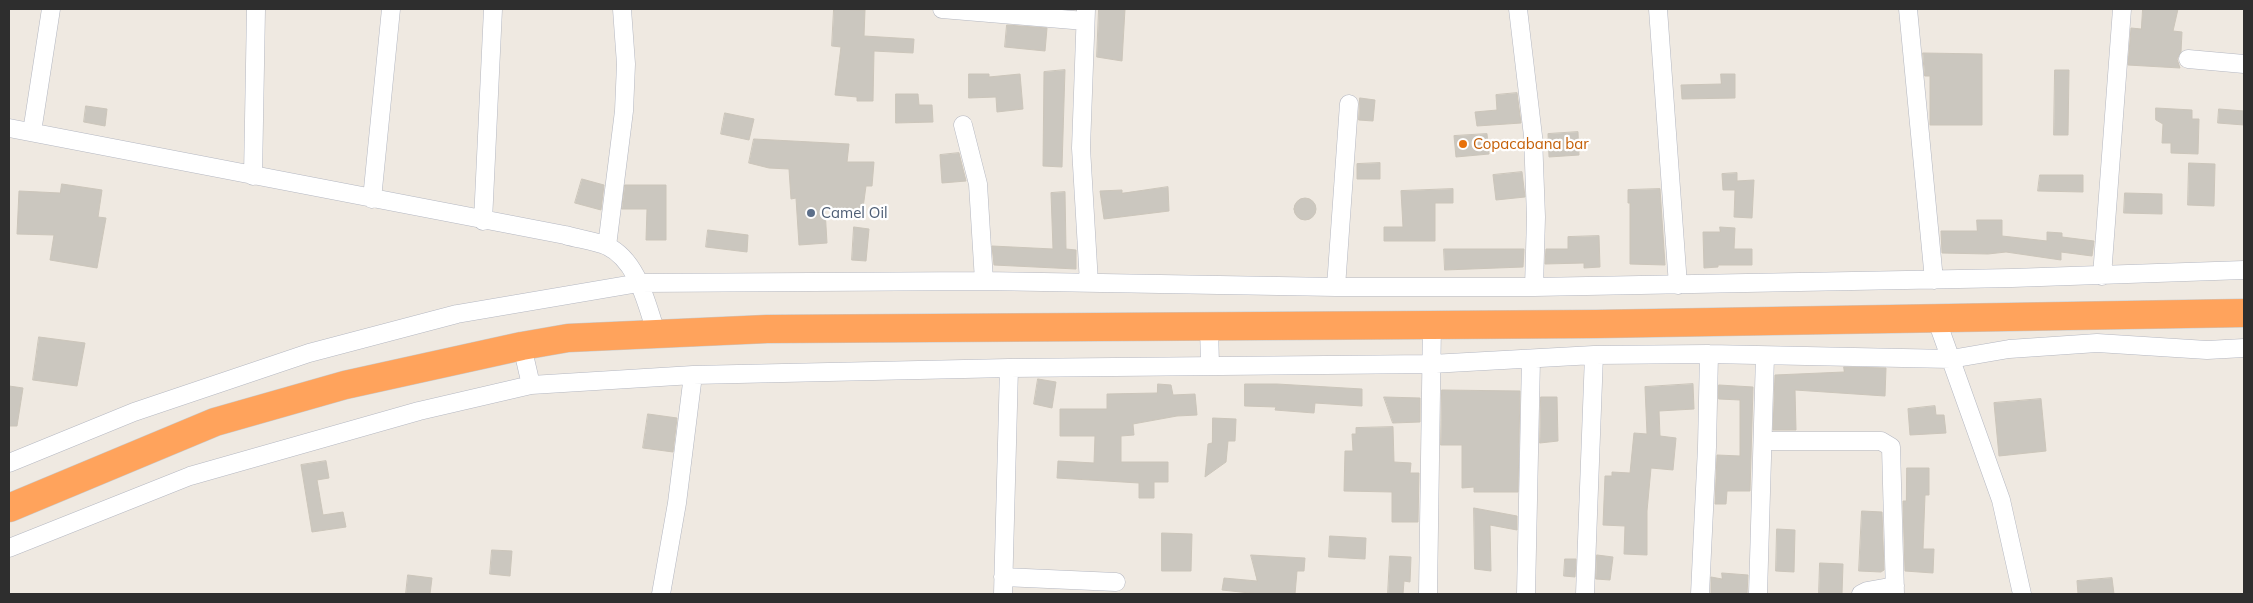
<!DOCTYPE html>
<html>
<head>
<meta charset="utf-8">
<style>
	body { margin:0 }
	#map { position:relative; width:2253px; height:603px; overflow:hidden; background:#efe9e1; font-family:Mulish,sans-serif }
	canvas { display:block }
	.frame { position:absolute; inset:0; border:10px solid #2e2e2e; pointer-events:none }
</style>
</head>
<body>
<div id="map">
<canvas width="2253" height="603"></canvas>
<div class="frame"></div>
</div>
<script>
const ctx = document.querySelector('canvas').getContext('2d');
ctx.lineJoin = 'round';
function fillPath(path, color) { ctx.fillStyle = color; ctx.fill(path, 'evenodd'); }
function stroke(path, color, width, dash) { ctx.strokeStyle = color; ctx.lineWidth = width; ctx.lineCap = dash ? 'butt' : 'round'; ctx.setLineDash(dash || []); ctx.stroke(path); }
function label(font, color, halo, rows, align = 'center') {
  ctx.font = font + ' Mulish,sans-serif'; ctx.lineWidth = 4.5; ctx.setLineDash([]); ctx.textBaseline = 'middle'; ctx.strokeStyle = halo; ctx.fillStyle = color; for (const [text, x, y, turn = 0] of rows) {
    ctx.save(); ctx.translate(x, y); ctx.rotate((+turn || 0) * Math.PI / 180); ctx.textAlign = isNaN(turn) ? turn : align; if (halo) ctx.strokeText(text, 0, 0); ctx.fillText(text, 0, 0); ctx.restore();
  }
}
const building = new Path2D(`
	M834 9 865 10 864 36 914 39 913 53 874 51 873 101H857V97L835 95 841 47 832 46Z
	M1099 9H1125L1122 61 1097 57Z
	M2143 9H2178L2173 31 2182 32 2181 52 2177 59 2180 68 2128 65 2131 28 2141 29Z
	M1007 25 1047 28 1045 51 1005 47Z
	M1923 53 1982 54V125H1930V76H1925Z
	M1065 70 1062 167 1043 166 1044 72Z
	M2055 70H2069L2068 135H2054Z
	M969 74H989V77L1020 74 1023 109 997 112 996 97 969 98Z
	M1721 74H1735V98L1682 99 1681 85 1721 84Z
	M1517 93 1521 123 1477 126 1475 112 1497 110 1496 95Z
	M896 94H918L919 105H932L933 122 896 123Z
	M1360 98 1375 100 1373 121 1359 120Z
	M86 106 107 109 105 126 84 122Z
	M2156 108 2192 110V119H2199L2198 154 2171 153V143H2162L2163 124 2156 120Z
	M2219 109 2244 111V125L2218 123Z
	M725 113 754 119 749 140 721 134Z
	M1578 132 1579 155 1549 157 1548 134Z
	M1487 134 1489 154 1456 157 1454 136Z
	M754 139 849 144 847 162H874L872 186H866L862 215 825 209 827 243 799 245 796 198 791 199 789 169 769 168 749 163Z
	M959 153 966 181 942 183 940 155Z
	M1380 163V179H1357V164Z
	M2189 163 2215 164 2214 206 2188 205Z
	M1522 172 1525 197 1496 200 1493 175Z
	M1737 173V181L1754 180 1752 218 1734 217 1735 190H1723L1722 174Z
	M2040 175H2083V192L2038 191Z
	M582 179 604 185 601 210 575 203Z
	M62 184 102 190 98 217 106 218 97 268 50 260 54 235 17 234 19 191 60 193Z
	M625 185H666V240H646L647 209H622Z
	M1168 187 1169 211 1104 219 1100 191 1122 190V193Z
	M1453 189V203H1435V241H1384V227H1403L1401 191Z
	M1660 189 1665 265 1630 264V203H1628V190Z
	M1065 192 1066 249 1076 250V269L994 265 992 246 1053 249 1051 193Z
	M2125 193 2162 194V214L2124 213Z
	M1294 209a11 11 0 1 1 22 0a11 11 0 1 1-22 0Z
	M1977 220H2002V236L2047 241V232L2062 233V237L2094 241 2092 256 2061 252V260L2006 252 1988 254 1942 253 1941 231H1977Z
	M854 227 869 229 866 261 852 260Z
	M1720 227 1735 228 1734 249H1752V265H1718V267L1704 268 1703 232H1720Z
	M708 230 748 235 747 252 706 247Z
	M1599 236 1600 267 1584 268V263L1545 264 1546 249H1568V237Z
	M1444 249H1524L1523 267 1445 270Z
	M39 337 85 343 77 386 33 380Z
	M1844 367 1886 368 1885 396 1795 390 1796 430H1773L1775 375 1844 372Z
	M1038 379 1056 382 1052 408 1034 404Z
	M1158 384 1171 385 1173 395 1195 394 1197 415 1177 416 1133 424 1134 435 1121 436V462H1168V482H1154V498H1139V483L1057 478 1058 461 1094 463 1095 436H1060V409H1107V394L1157 393Z
	M1245 384H1277L1362 389V406L1315 403 1314 413 1275 410 1276 407 1245 406Z
	M1693 384 1694 409 1659 411 1660 436 1676 438 1673 470 1651 468 1647 511V555L1624 554 1625 526 1603 525 1605 476H1612V472L1630 473 1634 433 1647 434 1645 387Z
	M1719 385 1753 387 1750 491H1727L1726 504H1715L1717 455 1740 456V400L1719 399Z
	M9 386 23 388 17 426H9Z
	M1442 390 1520 391 1518 492H1474V487L1462 488V445H1441Z
	M1384 397 1420 398V422L1393 423Z
	M1541 397H1557L1558 441 1540 443Z
	M2041 399 2046 451 1999 456 1994 403Z
	M1935 406 1936 415H1944L1946 433 1910 435 1908 409Z
	M648 414 677 418 673 452 643 448Z
	M1213 418 1236 419 1235 441H1228L1226 462 1205 477 1208 444 1212 443Z
	M1393 427 1394 462 1411 463 1410 473H1419L1418 522H1392V492L1344 491 1345 451H1353L1352 434H1356V428Z
	M326 461 329 478 317 480 323 515 343 512 346 527 312 532 301 465Z
	M1907 468H1929V495H1925L1923 549H1934L1933 573 1905 571 1903 505V501H1906Z
	M1474 508 1517 516V530L1490 525 1491 571 1475 569Z
	M1862 511 1882 512 1884 570 1881 572 1859 571Z
	M1777 529 1795 530 1794 572 1776 571Z
	M1162 533 1192 534 1191 571H1162Z
	M1330 536 1366 538 1365 559 1329 557Z
	M492 550 512 551 510 576 490 574Z
	M1251 555 1305 558 1304 571H1297L1295 594H1259L1222 590 1224 578 1257 581Z
	M1597 555 1613 557 1610 580 1596 579Z
	M1390 556 1411 557 1410 582 1404 581 1403 594H1388Z
	M1565 559H1576L1575 577 1564 576Z
	M1820 563 1843 564 1842 594H1819Z
	M1722 573 1748 575 1747 594H1711V577L1722 579Z
	M408 575 432 578 430 594H406Z
	M2112 578 2114 594H2078L2077 581Z`);
fillPath(building, '#cbc7bf');
stroke(building, '#cbc5ba', 1);
const street = new Path2D(`
	M942 9 1085 21
	M1086 9 1081 148 1089 283
	M1518 9 1533 136 1536 217 1534 287
	M1658 9 1678 285
	M1908 9 1934 280
	M2188 59 2244 64
	M963 125 978 184 984 281
	M9 128 565 235C579 239 594 241 607 246 638 261 646 303 656 332
	M32 132 51 9
	M253 176 256 9
	M372 199 391 9
	M483 221 493 9
	M607 246 624 111 626 64 622 9
	M2102 276 2122 9
	M1336 287 1349 104
	M1936 318 2001 500 2022 594
	M1209 326 1210 366
	M522 346 531 385
	M1763 441H1881L1891 447 1895 594
	M9 463 134 412 309 353 457 314 639 283 984 281 1336 287H1534L2012 278 2244 270
	M9 548 190 476 419 411 531 385 693 375 1009 368 1431 364 1594 355 1709 354 1951 359 2009 349 2097 343 2207 350 2244 348
	M1003 577 1116 582
	M661 594 677 503 693 375
	M1003 594 1009 368
	M1428 594 1432 324
	M1526 594 1531 359
	M1585 594 1594 355
	M1700 594 1707 447 1709 354
	M1758 594 1765 356
	M1861 594 1867 591 1895 586`);
const highway = new Path2D(`
	M9 508 215 422 345 385 522 346 568 338 767 329 1596 324 2244 313`);
stroke(street, '#b4b7c1', 19);
stroke(highway, '#c9c9c9', 29);
stroke(street, '#fff', 18);
stroke(highway, '#ffa35c', 28);
for (const [x, y, r, color] of [
	[1463,144,5,"#e8710a"],
	[811,213,5,"#5c6f8a"]
]) { const dot = new Path2D(); dot.arc(x, y, r, 0, 2 * Math.PI); ctx.fillStyle = color; ctx.fill(dot); stroke(dot, '#fff', 2); }
label('15px', '#c56008', '#fff', [
	["Copacabana bar",1473,144]
], 'left');
label('15px', '#4e5e75', '#fff', [
	["Camel Oil",821,213]
], 'left');
</script>
</body>
</html>
